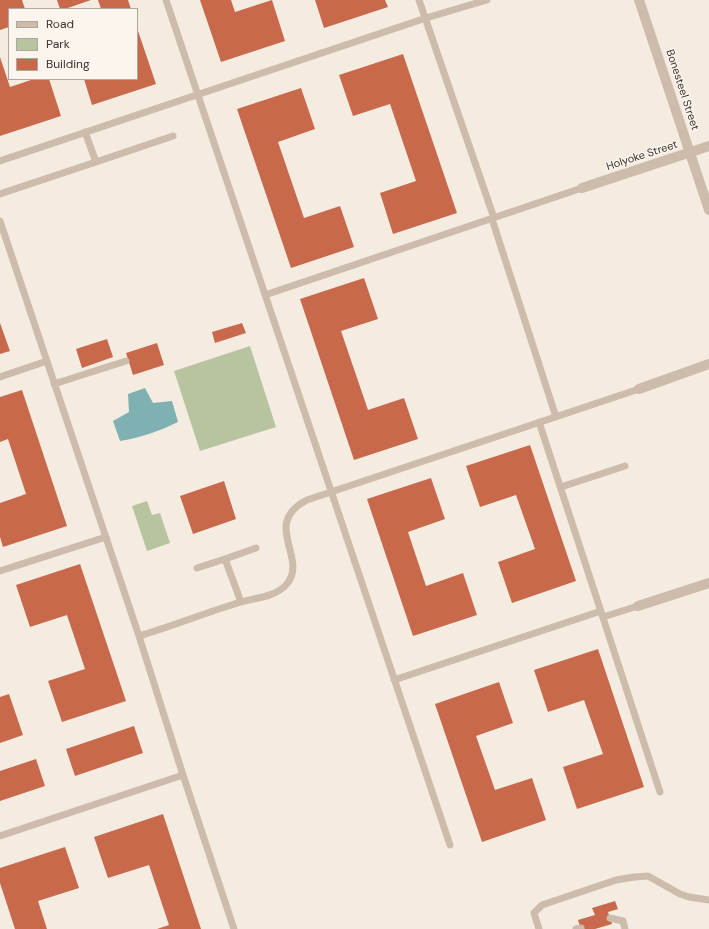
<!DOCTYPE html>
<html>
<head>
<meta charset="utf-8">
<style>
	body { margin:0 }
	#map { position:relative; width:709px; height:929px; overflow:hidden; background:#f4ebe1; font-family:"DM Sans",sans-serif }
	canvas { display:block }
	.legend { position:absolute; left:8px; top:8px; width:130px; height:72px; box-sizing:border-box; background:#fbf5ee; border:1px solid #aea6a0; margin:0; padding:5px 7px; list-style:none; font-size:12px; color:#3b302b }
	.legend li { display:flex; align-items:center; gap:8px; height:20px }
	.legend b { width:20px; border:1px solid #aea6a0 }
</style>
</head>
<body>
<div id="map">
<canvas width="709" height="929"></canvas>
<ul class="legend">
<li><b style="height:5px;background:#cdbbac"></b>Road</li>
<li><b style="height:11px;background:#b8c4a0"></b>Park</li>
<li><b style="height:11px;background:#c8694b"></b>Building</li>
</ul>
</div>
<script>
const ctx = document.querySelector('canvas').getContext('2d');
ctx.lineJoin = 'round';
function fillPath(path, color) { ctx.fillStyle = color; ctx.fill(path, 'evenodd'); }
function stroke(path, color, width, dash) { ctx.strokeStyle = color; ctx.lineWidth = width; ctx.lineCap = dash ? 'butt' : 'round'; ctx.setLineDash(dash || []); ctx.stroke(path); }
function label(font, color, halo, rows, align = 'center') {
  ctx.font = font + ' "DM Sans",sans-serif'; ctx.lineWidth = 3; ctx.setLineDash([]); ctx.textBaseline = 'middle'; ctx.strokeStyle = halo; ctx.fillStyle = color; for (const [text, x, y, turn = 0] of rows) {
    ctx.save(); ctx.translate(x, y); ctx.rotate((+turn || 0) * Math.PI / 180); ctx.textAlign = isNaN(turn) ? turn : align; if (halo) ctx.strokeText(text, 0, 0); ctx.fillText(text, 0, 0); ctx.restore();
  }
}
fillPath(new Path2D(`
	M250 346 276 427 200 451 174 371Z
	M147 501 152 515 160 513 170 543 147 551 132 506Z`), '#b8c4a0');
fillPath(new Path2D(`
	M145 388 153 403 172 401 178 422C157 432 143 437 120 441L113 421 129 412 128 394Z`), '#7fb0b2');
fillPath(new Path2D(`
	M0 0H22L25 9H9V27L0 30Z
	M57 0H91L65 9H60Z
	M98 0H128L131 9H101Z
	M200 0H231L235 12 272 0 285 41 221 62Z
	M315 0H385L388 7 324 28Z
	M137 28 156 84 92 105 84 79H137Z
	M403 54 457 213 393 234 380 193 416 181 390 104 353 116 339 75Z
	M0 57 10 87 34 79H49L61 116 0 136Z
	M301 88 315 129 278 142 304 218 340 206 354 247 291 268 237 109Z
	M364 278 378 319 341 331 368 410 404 398 418 439 354 460 300 299Z
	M0 323 10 351 0 354Z
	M242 323 246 333 215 343 212 332Z
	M107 339 113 357 82 368 76 349Z
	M157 343 164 365 133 375 126 353Z
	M22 390 67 526 3 547 0 537V503L26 494 8 439 0 442V397Z
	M530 445 576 581 512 603 498 562 535 549 516 495 480 507 466 466Z
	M431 478 445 519 408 532 426 586 463 573 477 615 413 636 367 499Z
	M224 481 236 519 193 534 180 496Z
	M80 564 126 701 62 722 48 681 85 669 67 615 30 627 16 585Z
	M598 649 644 787 577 809 563 767 603 754 584 700 548 712 534 670Z
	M499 682 513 723 476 736 495 790 532 778 546 820 482 842 435 704Z
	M9 694 23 735 0 743V697Z
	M134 726 143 753 75 776 66 749Z
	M36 759 45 786 0 801V771Z
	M163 814 201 929H157L169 925 149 865 108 878 94 837Z
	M65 847 79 888 38 901 47 929H15L0 883V868Z
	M615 901 618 909 608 912 612 924 595 929H581L578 920 595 915 592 908Z`), '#c8694b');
stroke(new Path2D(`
	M166 0 450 845
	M419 0 494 218
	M0 161 426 18 487 0
	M96 162 173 136
	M0 194 96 162 85 132
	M492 219 556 417
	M0 221 139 636 183 775 234 929
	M265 295 582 188
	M0 377 47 361
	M54 384 126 361
	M539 422 660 792
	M561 487 625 466
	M225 559 256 548
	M197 568 225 559 241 602
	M0 571 106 537
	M603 617 638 606
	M139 636C173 626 207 612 241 602 255 598 275 597 286 585 310 559 260 524 307 500L639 389
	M394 680 601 611
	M0 836 183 775
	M610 918 623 921 625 929
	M539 929 534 913 542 905 616 880 634 877 648 876 680 894 689 897 709 900
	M576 929 581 928`), '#cdbbac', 7);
stroke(new Path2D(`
	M639 0 709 210
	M582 188 709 146
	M639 389 709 364
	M638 606 709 583`), '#cdbbac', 10);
label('11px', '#3b302b', '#fbf5ee', [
	["Bonesteel Street",682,90,72],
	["Holyoke Street",642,156,-18]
]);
</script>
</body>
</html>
